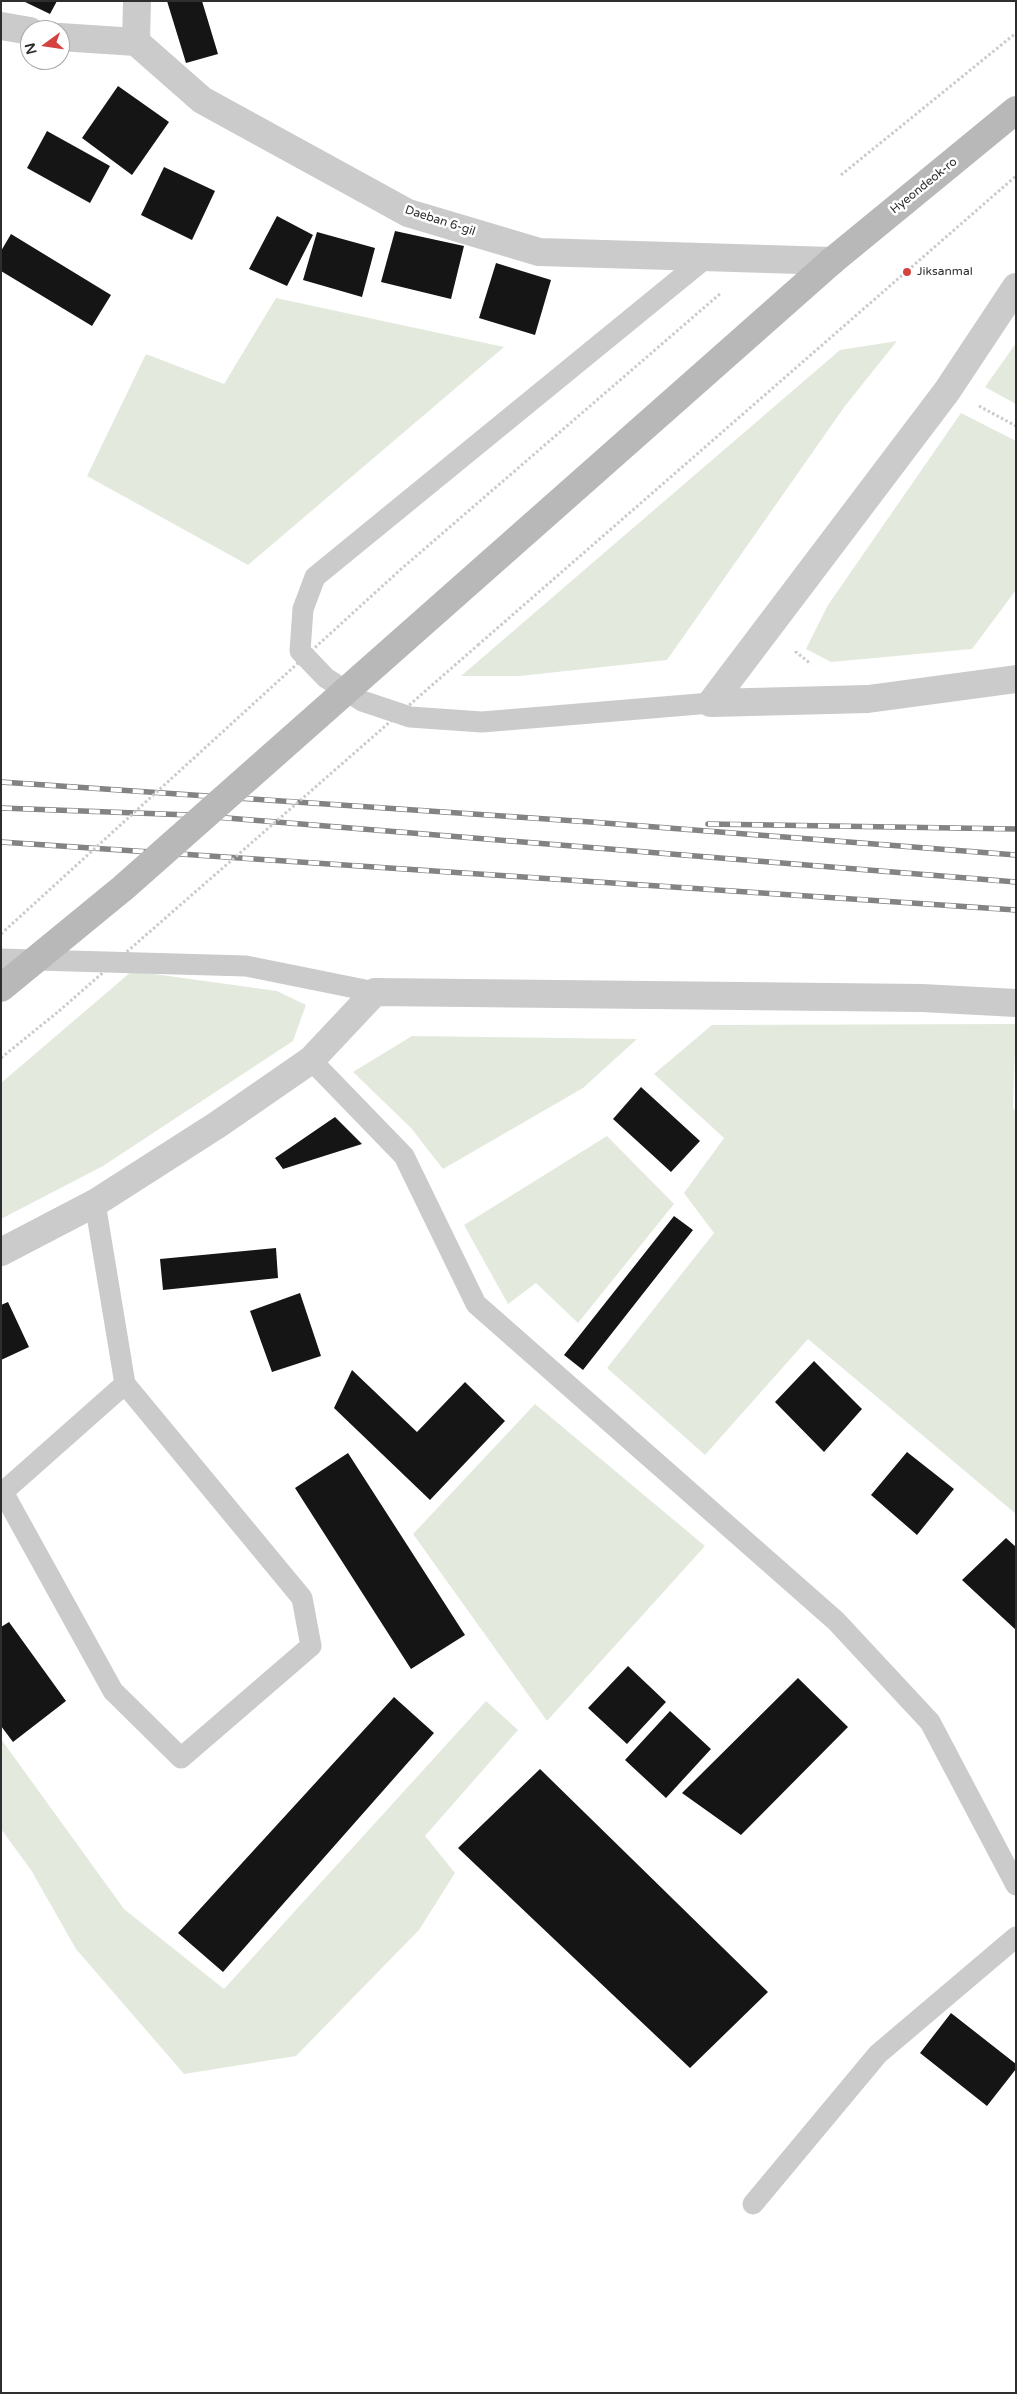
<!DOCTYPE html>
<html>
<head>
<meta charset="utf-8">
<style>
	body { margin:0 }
	#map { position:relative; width:1017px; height:2394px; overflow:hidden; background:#fff; font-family:"Varela Round",sans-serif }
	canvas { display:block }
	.frame { position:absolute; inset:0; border:2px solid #2e2e2e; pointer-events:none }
	.north { position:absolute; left:20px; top:20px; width:50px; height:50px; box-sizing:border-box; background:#fff; border:1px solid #ababab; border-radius:50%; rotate:256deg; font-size:14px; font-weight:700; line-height:20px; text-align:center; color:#2e2e2e }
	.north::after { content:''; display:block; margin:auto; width:18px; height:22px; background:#d44340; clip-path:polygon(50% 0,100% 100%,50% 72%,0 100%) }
</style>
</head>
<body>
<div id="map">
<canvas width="1017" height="2394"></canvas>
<div class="frame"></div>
<div class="north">N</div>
</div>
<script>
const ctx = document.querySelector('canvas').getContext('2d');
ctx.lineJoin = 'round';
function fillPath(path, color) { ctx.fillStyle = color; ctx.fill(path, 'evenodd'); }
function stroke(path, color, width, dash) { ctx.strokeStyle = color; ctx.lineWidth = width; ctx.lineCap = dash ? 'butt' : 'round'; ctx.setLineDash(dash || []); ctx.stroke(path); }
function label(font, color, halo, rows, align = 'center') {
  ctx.font = font + ' "Varela Round",sans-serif'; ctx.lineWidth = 5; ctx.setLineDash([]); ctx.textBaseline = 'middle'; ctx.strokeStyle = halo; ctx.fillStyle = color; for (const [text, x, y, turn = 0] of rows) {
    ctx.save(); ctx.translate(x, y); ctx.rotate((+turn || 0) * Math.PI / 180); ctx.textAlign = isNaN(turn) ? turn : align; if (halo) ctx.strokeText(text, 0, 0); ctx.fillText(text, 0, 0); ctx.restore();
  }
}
fillPath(new Path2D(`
	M276 298 504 347 248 565 87 476 146 354 224 384Z
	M897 341 845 406 667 660 520 676H461L840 350Z
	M1016 343V404L985 387Z
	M961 413 1016 441V590L972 649 831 662 806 649 828 605Z
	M132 971 277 991 306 1005 293 1041 103 1166 1 1219V1083Z
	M1016 1024 1013 1107 1016 1112V1514L808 1339 705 1455 607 1368 714 1233 684 1193 724 1138 654 1074 712 1025Z
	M412 1036 637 1039 583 1088 443 1169 411 1128 353 1072Z
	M607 1136 674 1204 578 1323 536 1283 508 1304 464 1225Z
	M535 1404 705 1546 547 1721 413 1534Z
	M486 1701 518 1730 425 1836 455 1873 419 1930 296 2056 184 2074 76 1949 31 1870 1 1829V1739L124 1909 224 1989Z`), '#e3eadd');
fillPath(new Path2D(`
	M23 1H57L50 14Z
	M167 1H202L218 54 186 63Z
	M118 86 169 122 132 175 82 138Z
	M47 131 110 166 90 203 27 168Z
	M164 167 215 191 192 240 141 215Z
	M277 216 313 235 287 286 249 269Z
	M395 231 464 246 451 299 381 282Z
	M317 232 375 248 362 297 303 280Z
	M11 234 111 295 92 326 1 271V251Z
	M496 263 551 280 535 335 479 318Z
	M641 1087 700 1141 671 1172 613 1119Z
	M335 1117 362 1144 283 1169 275 1158Z
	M674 1216 693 1230 583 1370 564 1355Z
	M276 1248 278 1278 163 1290 160 1259Z
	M300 1293 321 1356 272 1372 250 1311Z
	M8 1302 29 1347 1 1360V1305Z
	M814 1361 862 1409 824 1452 775 1402Z
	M352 1370 417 1432 465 1382 505 1421 430 1500 334 1408Z
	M907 1452 954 1489 917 1535 871 1495Z
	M348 1453 465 1635 411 1669 295 1488Z
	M1006 1538 1016 1547V1630L962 1580Z
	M9 1622 66 1701 13 1742 1 1726V1627Z
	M628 1666 666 1702 627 1744 588 1708Z
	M798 1678 848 1727 741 1835 682 1793Z
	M394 1697 434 1733 223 1972 178 1933Z
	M670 1711 711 1749 666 1798 625 1760Z
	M540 1769 768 1992 690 2068 458 1848Z
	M951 2013 1016 2064V2069L987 2106 920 2053Z`), '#151515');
stroke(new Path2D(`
	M841 175 1016 33
	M979 406 1016 426
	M400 570 721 293
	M478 645 1016 176
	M796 651V652L811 664
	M1 1058 59 1011`), '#cbcbcb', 3, [2.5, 2.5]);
stroke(new Path2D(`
	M708 256 315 577 303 609 300 651 326 678 362 701 410 717 482 722 711 703
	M1 959 246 966 375 992
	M311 1060 404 1156 476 1304 836 1621 930 1722 1016 1885
	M95 1203 125 1384 302 1598 311 1646 181 1758 113 1691 3 1492 125 1384
	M753 2204 878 2054 1016 1937`), '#cbcbcb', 21);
stroke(new Path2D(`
	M137 1 136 42 202 100 408 213 539 252 832 261
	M1 26 30 31
	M60 37 136 42
	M711 703 947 391 1016 287
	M711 703 868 699 1016 679
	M1 1252 95 1203 217 1125 311 1060 375 992 922 998 1016 1003`), '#cbcbcb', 28);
stroke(new Path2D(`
	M832 261 1016 110`), '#b8b8b8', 28);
const rail = new Path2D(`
	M1 782 591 822 1016 855
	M1 808 190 815 1016 882
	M708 824 1016 829
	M1 842 1016 910`);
stroke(rail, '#838383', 5.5);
stroke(rail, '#fff', 4, [11]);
stroke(new Path2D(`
	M1 934 400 570
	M59 1011 478 645`), '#cbcbcb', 3, [2.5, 2.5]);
stroke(new Path2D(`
	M1 988 123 888 832 261`), '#b8b8b8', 28);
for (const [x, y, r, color] of [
	[907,272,5,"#d44340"]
]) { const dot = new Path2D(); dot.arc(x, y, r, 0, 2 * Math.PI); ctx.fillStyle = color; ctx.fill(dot); stroke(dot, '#fff', 2); }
label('12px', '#2e2e2e', '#fff', [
	["Hyeondeok-ro",924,186,-39],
	["Daeban 6-gil",440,221,18]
]);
label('12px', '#2e2e2e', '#fff', [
	["Jiksanmal",917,272]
], 'left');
</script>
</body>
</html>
